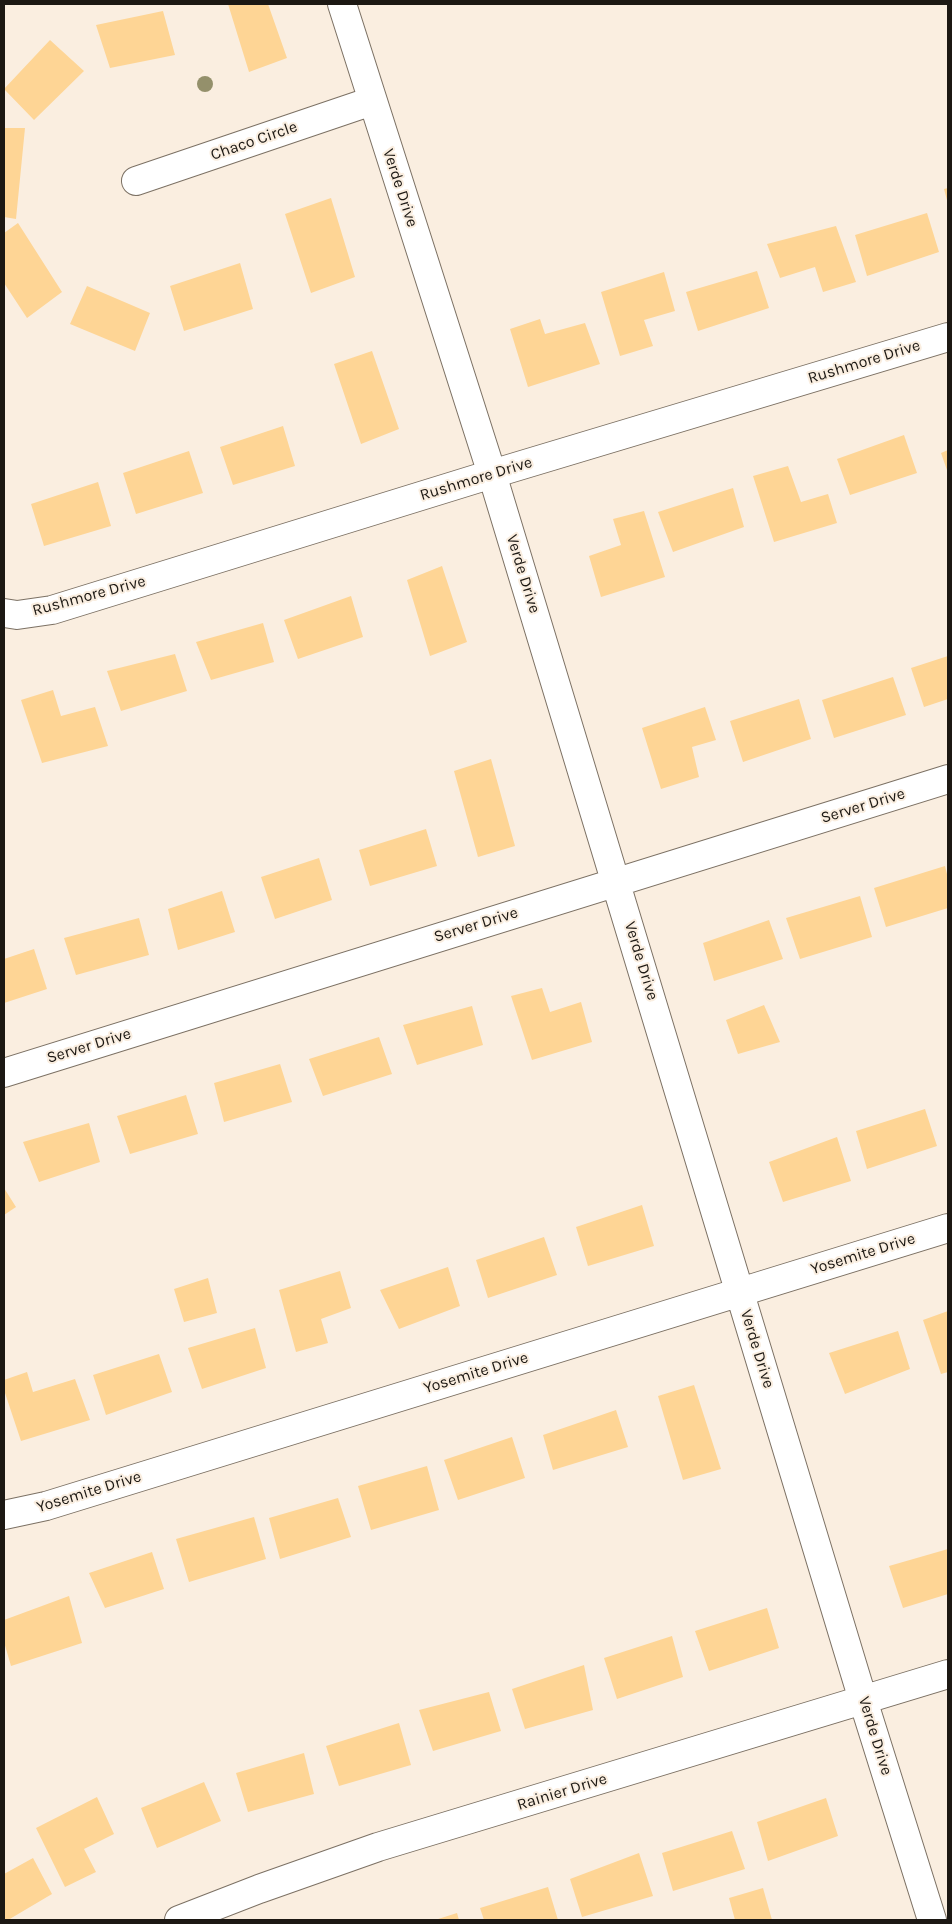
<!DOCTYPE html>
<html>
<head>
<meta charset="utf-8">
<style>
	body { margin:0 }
	#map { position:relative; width:952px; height:1924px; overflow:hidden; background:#faeee0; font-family:Karla,sans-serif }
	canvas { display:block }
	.frame { position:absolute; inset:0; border:5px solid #1c1813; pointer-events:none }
</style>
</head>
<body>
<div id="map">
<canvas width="952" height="1924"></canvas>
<div class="frame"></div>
</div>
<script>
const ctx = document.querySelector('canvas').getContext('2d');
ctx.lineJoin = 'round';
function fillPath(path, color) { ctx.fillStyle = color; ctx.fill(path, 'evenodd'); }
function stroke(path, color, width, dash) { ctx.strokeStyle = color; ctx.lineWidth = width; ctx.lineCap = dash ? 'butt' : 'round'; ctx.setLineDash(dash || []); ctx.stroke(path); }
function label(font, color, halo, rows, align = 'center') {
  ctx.font = font + ' Karla,sans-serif'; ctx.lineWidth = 4; ctx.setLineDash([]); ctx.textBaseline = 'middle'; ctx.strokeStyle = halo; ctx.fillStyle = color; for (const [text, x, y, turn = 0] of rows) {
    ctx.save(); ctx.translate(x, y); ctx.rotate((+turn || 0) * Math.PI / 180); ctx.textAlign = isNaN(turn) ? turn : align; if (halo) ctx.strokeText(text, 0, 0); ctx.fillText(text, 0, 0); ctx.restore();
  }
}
fillPath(new Path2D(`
	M228 4H268L287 58 249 72Z
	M163 11 175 55 110 68 96 25Z
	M50 40 84 71 34 120 4 89Z
	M4 128H25L16 219 4 217Z
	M948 188V204L944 189Z
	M331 198 355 277 311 293 285 214Z
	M927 213 939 252 867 276 855 235Z
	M18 223 62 292 27 318 4 283V233Z
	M836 226 856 282 823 292 815 267 780 278 767 244Z
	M240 263 253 309 184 331 170 286Z
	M757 271 769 308 698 331 686 292Z
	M664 272 675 311 644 320 653 346 620 356 601 292Z
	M87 286 150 313 135 351 70 324Z
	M540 319 545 334 585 323 600 364 528 387 510 329Z
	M372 351 399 429 361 444 334 364Z
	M283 426 295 466 233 485 220 447Z
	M904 435 917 473 850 495 837 459Z
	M948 450V473L941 453Z
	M189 451 203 493 136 514 123 473Z
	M788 466 801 502 828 494 837 523 774 542 753 476Z
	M98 482 111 526 44 546 31 504Z
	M733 488 744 527 673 552 658 512Z
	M644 511 665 577 601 597 589 556 621 545 613 519Z
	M442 566 467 642 430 656 407 580Z
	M351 596 363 637 298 659 284 620Z
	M263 623 274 662 211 680 196 642Z
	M175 654 187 691 121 711 107 671Z
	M948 656V699L924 707 911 668Z
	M893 677 906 715 834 738 822 700Z
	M53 690 61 716 95 707 108 746 42 763 21 700Z
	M799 699 811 739 743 762 730 721Z
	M705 707 716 740 692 747 699 777 661 789 642 728Z
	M491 759 515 846 478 857 454 771Z
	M426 829 437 866 370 886 359 850Z
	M319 858 332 900 275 919 261 877Z
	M945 866 948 878V908L886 927 874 888Z
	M222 891 235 932 178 950 168 909Z
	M860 896 872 937 800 959 786 918Z
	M139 918 149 955 76 975 64 938Z
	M769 920 783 959 714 981 703 943Z
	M34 949 47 989 4 1003V959Z
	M542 988 550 1012 581 1002 592 1042 532 1060 511 996Z
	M764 1005 780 1042 738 1054 726 1020Z
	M472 1006 483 1045 417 1065 403 1025Z
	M379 1037 392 1074 323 1096 309 1059Z
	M280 1064 292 1102 224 1122 214 1083Z
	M186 1095 198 1134 130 1154 117 1116Z
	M925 1109 937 1146 867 1169 856 1131Z
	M89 1123 100 1162 39 1182 23 1142Z
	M837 1137 851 1181 783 1202 769 1162Z
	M4 1188 16 1207 4 1215Z
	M642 1205 654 1246 588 1266 576 1227Z
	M544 1237 557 1275 488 1298 476 1260Z
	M448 1267 460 1306 399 1329 380 1290Z
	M340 1271 351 1308 321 1319 328 1343 296 1352 279 1290Z
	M208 1278 217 1313 184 1322 174 1289Z
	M948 1311V1372L941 1374 923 1320Z
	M255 1328 266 1368 202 1389 188 1348Z
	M898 1331 910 1369 845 1394 829 1353Z
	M159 1354 172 1392 106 1415 93 1375Z
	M27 1372 33 1392 75 1379 90 1420 21 1441 4 1390V1380Z
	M694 1385 721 1469 683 1480 658 1396Z
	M616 1410 628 1447 553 1470 543 1435Z
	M512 1437 525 1478 458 1500 444 1460Z
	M427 1466 439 1510 371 1530 358 1486Z
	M338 1498 351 1537 280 1559 269 1518Z
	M254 1517 266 1559 189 1582 176 1539Z
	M948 1549V1594L903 1608 889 1566Z
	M152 1552 164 1589 105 1608 89 1573Z
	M69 1596 82 1643 11 1666 4 1642V1620Z
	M767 1608 779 1648 709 1671 695 1631Z
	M672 1636 683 1677 617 1699 604 1658Z
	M584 1665 593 1710 525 1729 512 1689Z
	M489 1692 501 1731 433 1751 419 1710Z
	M399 1723 411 1765 339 1786 326 1746Z
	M304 1753 314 1794 248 1812 236 1773Z
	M204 1782 221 1821 157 1848 141 1808Z
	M97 1797 114 1834 84 1849 96 1872 65 1887 36 1828Z
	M826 1798 838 1836 768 1861 757 1822Z
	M732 1831 745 1869 673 1891 662 1853Z
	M639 1853 653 1896 582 1917 570 1879Z
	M33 1858 52 1894 8 1920H4V1874Z
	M548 1887 558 1920H484L480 1908Z
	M763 1888 772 1920H735L729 1898Z
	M457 1913 459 1920H435Z`), '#fed595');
const minor = new Path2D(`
	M342 4 492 474 863 1700 932 1920
	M136 181 372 101
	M4 613 17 615 52 610 492 474 948 337
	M4 1073 948 779
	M4 1515 46 1506 948 1228
	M179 1920 259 1889 378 1847 948 1674`);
stroke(minor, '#7c7164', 30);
stroke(minor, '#fff', 28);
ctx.fillStyle = '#94906b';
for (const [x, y] of [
	[205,84]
]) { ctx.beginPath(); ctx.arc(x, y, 8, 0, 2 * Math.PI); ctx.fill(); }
label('16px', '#1c1813', '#faeee0', [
	["Chaco Circle",254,141,-19],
	["Verde Drive",400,188,72],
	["Rushmore Drive",864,362,-17],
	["Rushmore Drive",476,479,-17],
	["Verde Drive",523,574,73],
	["Rushmore Drive",89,596,-15],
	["Server Drive",863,806,-17],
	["Server Drive",476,925,-17],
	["Verde Drive",641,961,73],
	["Server Drive",89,1046,-17],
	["Yosemite Drive",863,1254,-17],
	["Verde Drive",757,1349,73],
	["Yosemite Drive",476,1373,-17],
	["Yosemite Drive",89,1492,-17],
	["Verde Drive",875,1736,73],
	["Rainier Drive",562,1792,-17]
]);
</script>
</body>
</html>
